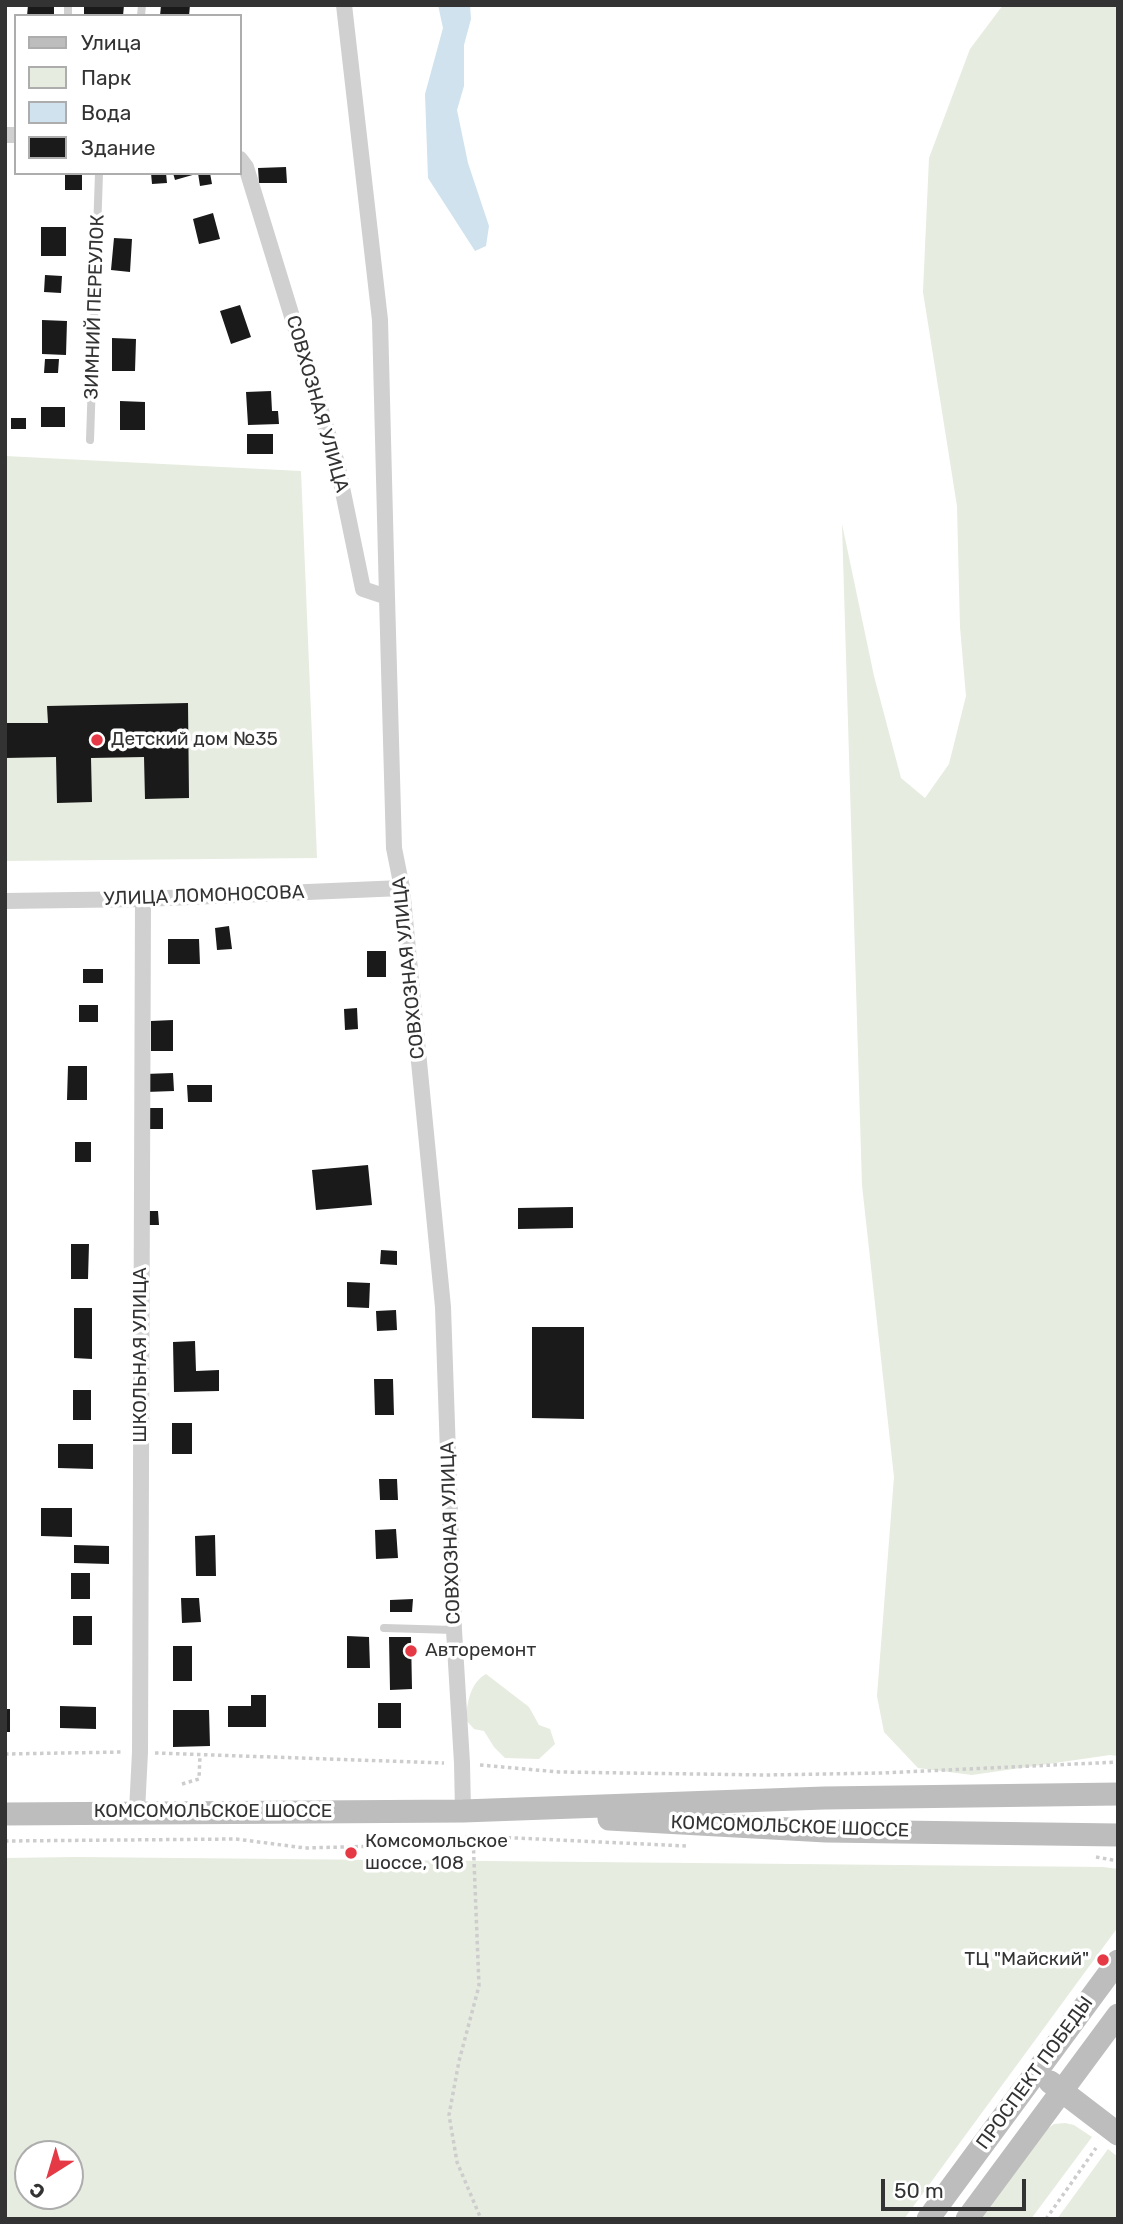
<!DOCTYPE html>
<html>
<head>
<meta charset="utf-8">
<style>
	body { margin:0 }
	#map { position:relative; width:1123px; height:2224px; overflow:hidden; background:#fff; font-family:Rubik,sans-serif }
	canvas { display:block }
	.frame { position:absolute; inset:0; border:7px solid #333; pointer-events:none }
	.legend { position:absolute; left:14px; top:14px; width:228px; height:161px; box-sizing:border-box; background:#fff; border:2px solid #adadad; margin:0; padding:9px 12px; list-style:none; font-size:21px; color:#333 }
	.legend li { display:flex; align-items:center; gap:14px; height:35px }
	.legend b { width:35px; border:2px solid #adadad }
	.north { position:absolute; left:14px; top:2140px; width:70px; height:70px; box-sizing:border-box; background:#fff; border:2px solid #adadad; border-radius:50%; rotate:217deg; font-size:19px; font-weight:700; line-height:28px; text-align:center; color:#333 }
	.north::after { content:''; display:block; margin:auto; width:24px; height:32px; background:#e63946; clip-path:polygon(50% 0,100% 100%,50% 72%,0 100%) }
	.scale { position:absolute; left:881px; top:2179px; width:145px; height:32px; box-sizing:border-box; border:4px solid #333; border-top:0; padding-left:9px; font-size:21px; line-height:24px; white-space:nowrap; color:#333; -webkit-text-stroke:5px #fff; paint-order:stroke }
</style>
</head>
<body>
<div id="map">
<canvas width="1123" height="2224"></canvas>
<div class="frame"></div>
<ul class="legend">
<li><b style="height:9px;background:#bdbdbd"></b>Улица</li>
<li><b style="height:19px;background:#e6ecdf"></b>Парк</li>
<li><b style="height:19px;background:#cfe2ee"></b>Вода</li>
<li><b style="height:19px;background:#1a1a1a"></b>Здание</li>
</ul>
<div class="north">С</div>
<div class="scale">50 m</div>
</div>
<script>
const ctx = document.querySelector('canvas').getContext('2d');
ctx.lineJoin = 'round';
function fillPath(path, color) { ctx.fillStyle = color; ctx.fill(path, 'evenodd'); }
function stroke(path, color, width, dash) { ctx.strokeStyle = color; ctx.lineWidth = width; ctx.lineCap = dash ? 'butt' : 'round'; ctx.setLineDash(dash || []); ctx.stroke(path); }
function label(font, color, halo, rows, align = 'center') {
  ctx.font = font + ' Rubik,sans-serif'; ctx.lineWidth = 7; ctx.setLineDash([]); ctx.textBaseline = 'middle'; ctx.strokeStyle = halo; ctx.fillStyle = color; for (const [text, x, y, turn = 0] of rows) {
    ctx.save(); ctx.translate(x, y); ctx.rotate((+turn || 0) * Math.PI / 180); ctx.textAlign = isNaN(turn) ? turn : align; if (halo) ctx.strokeText(text, 0, 0); ctx.fillText(text, 0, 0); ctx.restore();
  }
}
fillPath(new Path2D(`
	M1003 5H1118V1756L1110 1755 972 1775 918 1768 884 1732 877 1696 894 1477 862 1185 842 524 874 676 901 778 925 798 949 764 966 696 960 627 957 506 923 292 929 158 970 49Z
	M5 456 301 471 317 858 5 861Z
	M486 1674 529 1707 539 1725 550 1729 555 1744 539 1759 505 1758 494 1747 484 1731 474 1729 466 1720C467 1703 470 1683 486 1674Z
	M76 1857 1103 1867 1118 1869V1927L904 2219H5V1858ZM28 2154H70V2196H28Z
	M1065 2123 1074 2125 1092 2137 1031 2219H975L1036 2137 1054 2124Z
	M1108 2149 1118 2157V2219H1057Z`), '#e6ecdf');
fillPath(new Path2D(`
	M438 5H470L471 19 464 45V86L457 110 468 163 489 226 486 246 475 251 428 178 425 94 443 28Z`), '#cfe2ee');
fillPath(new Path2D(`
	M28 5H54V16H27Z
	M84 5H124L123 16H84Z
	M161 5H190L189 16H160Z
	M286 167 287 183H259L258 168Z
	M65 173H82V190H65Z
	M151 173H166L167 183 152 184Z
	M173 173H196V174L175 180Z
	M198 173H210L212 184 200 186Z
	M213 213 220 239 199 244 193 219Z
	M41 227H66V256H41Z
	M114 238 132 239 130 272 111 270Z
	M45 275 62 276 61 293 44 292Z
	M240 305 251 337 231 344 220 311Z
	M42 320 67 321 66 355 42 354Z
	M112 338 136 339 135 371H112Z
	M45 359H59L58 373H44Z
	M271 391 272 411H278L279 424 248 425 246 392Z
	M120 401 145 402V430H120Z
	M41 407H65V427H41Z
	M11 418H26V429H11Z
	M247 434H273V454H247Z
	M188 703 189 798 145 799 144 757 91 758 92 802 57 803 56 757 5 758V723H48L47 706Z
	M229 926 232 949 217 950 215 928Z
	M168 939H199L200 964H168Z
	M367 951H386V977H367Z
	M83 969H103V983H83Z
	M79 1005H98V1022H79Z
	M357 1008 358 1029 345 1030 344 1009Z
	M173 1020V1051H151V1021Z
	M68 1066H87V1100H67Z
	M173 1073 174 1091 146 1092 145 1074Z
	M187 1085H212V1102H188Z
	M149 1108H163V1129H149Z
	M75 1142H91V1162H75Z
	M368 1165 372 1205 316 1210 312 1170Z
	M573 1207V1228L518 1229V1208Z
	M145 1211H158L159 1225H145Z
	M71 1244H89L88 1279H71Z
	M381 1250 397 1251V1265L380 1264Z
	M347 1282 370 1283 369 1308 347 1307Z
	M74 1308H92V1359L74 1358Z
	M396 1310 397 1330 377 1331 376 1311Z
	M532 1327H584V1419L532 1418Z
	M195 1341 196 1371 219 1370V1391L174 1392 173 1342Z
	M374 1379H393L394 1415H375Z
	M73 1390H91V1420H73Z
	M172 1423H192V1454H172Z
	M58 1444H93V1469L58 1468Z
	M379 1479H397L398 1500H380Z
	M41 1508H72V1537L41 1536Z
	M396 1529 398 1558 376 1559 375 1530Z
	M215 1535 216 1576H196L195 1536Z
	M74 1545 109 1546V1564L74 1563Z
	M71 1573H90V1599H71Z
	M181 1598H199L201 1622 182 1623Z
	M413 1599 412 1612H390V1600Z
	M73 1616H92V1645H73Z
	M347 1636 369 1637 370 1668H347Z
	M389 1637H411L412 1689 390 1690Z
	M173 1646H192V1681H173Z
	M251 1695H266V1727H228V1706H251Z
	M378 1703H401V1728H378Z
	M60 1706 96 1707V1729L60 1728Z
	M5 1709H10V1732H5Z
	M173 1710H209L210 1746 173 1747Z`), '#1a1a1a');
stroke(new Path2D(`
	M155 1753 444 1763
	M5 1754 123 1752
	M480 1765 559 1772 766 1775 882 1773 1118 1762
	M182 1784 199 1779 200 1755
	M473 1836 479 1986 459 2061 449 2115 457 2162 481 2219
	M5 1841 236 1839 305 1848 420 1845 473 1836 686 1846
	M1096 1857 1118 1861
	M1046 2219 1096 2148`), '#cdcdcd', 3.5, [3.5, 3.5]);
stroke(new Path2D(`
	M68 16V5
	M141 16 142 5
	M90 440 99 173
	M384 1628 454 1630`), '#d0d0d0', 8);
stroke(new Path2D(`
	M344 5 380 320 387 597
	M5 135H16
	M240 159 246 167 337 463 363 589 387 597 394 848 402 888 443 1307 454 1630 462 1763 463 1811
	M5 901 143 899 402 888
	M137 1811 140 1752 143 899`), '#d0d0d0', 16);
stroke(new Path2D(`
	M5 1814 463 1811 824 1798 1118 1794
	M609 1819 826 1831 1118 1835
	M1050 2082 1118 2134
	M928 2219 1118 1961
	M967 2219 1118 2015`), '#bdbdbd', 23);
for (const [x, y, r, color] of [
	[97,740,7,"#e63946"],
	[411,1651,7,"#e63946"],
	[351,1853,7,"#e63946"],
	[1103,1960,7,"#e63946"]
]) { const dot = new Path2D(); dot.arc(x, y, r, 0, 2 * Math.PI); ctx.fillStyle = color; ctx.fill(dot); stroke(dot, '#fff', 2.5); }
label('19px', '#333', '#fff', [
	["ЗИМНИЙ ПЕРЕУЛОК",95,307,-88],
	["СОВХОЗНАЯ УЛИЦА",317,404,74],
	["УЛИЦА ЛОМОНОСОВА",204,896,-2],
	["СОВХОЗНАЯ УЛИЦА",409,968,-96],
	["ШКОЛЬНАЯ УЛИЦА",141,1355,-90],
	["СОВХОЗНАЯ УЛИЦА",451,1533,-92],
	["КОМСОМОЛЬСКОЕ ШОССЕ",213,1812],
	["КОМСОМОЛЬСКОЕ ШОССЕ",790,1827,2],
	["ПРОСПЕКТ ПОБЕДЫ",1035,2073,-54]
]);
label('19px', '#333', '#fff', [
	["Детский дом №35",111,740],
	["Авторемонт",425,1651],
	["Комсомольское",365,1842],
	["шоссе, 108",365,1864],
	["ТЦ \"Майский\"",1089,1960,"right"]
], 'left');
</script>
</body>
</html>
